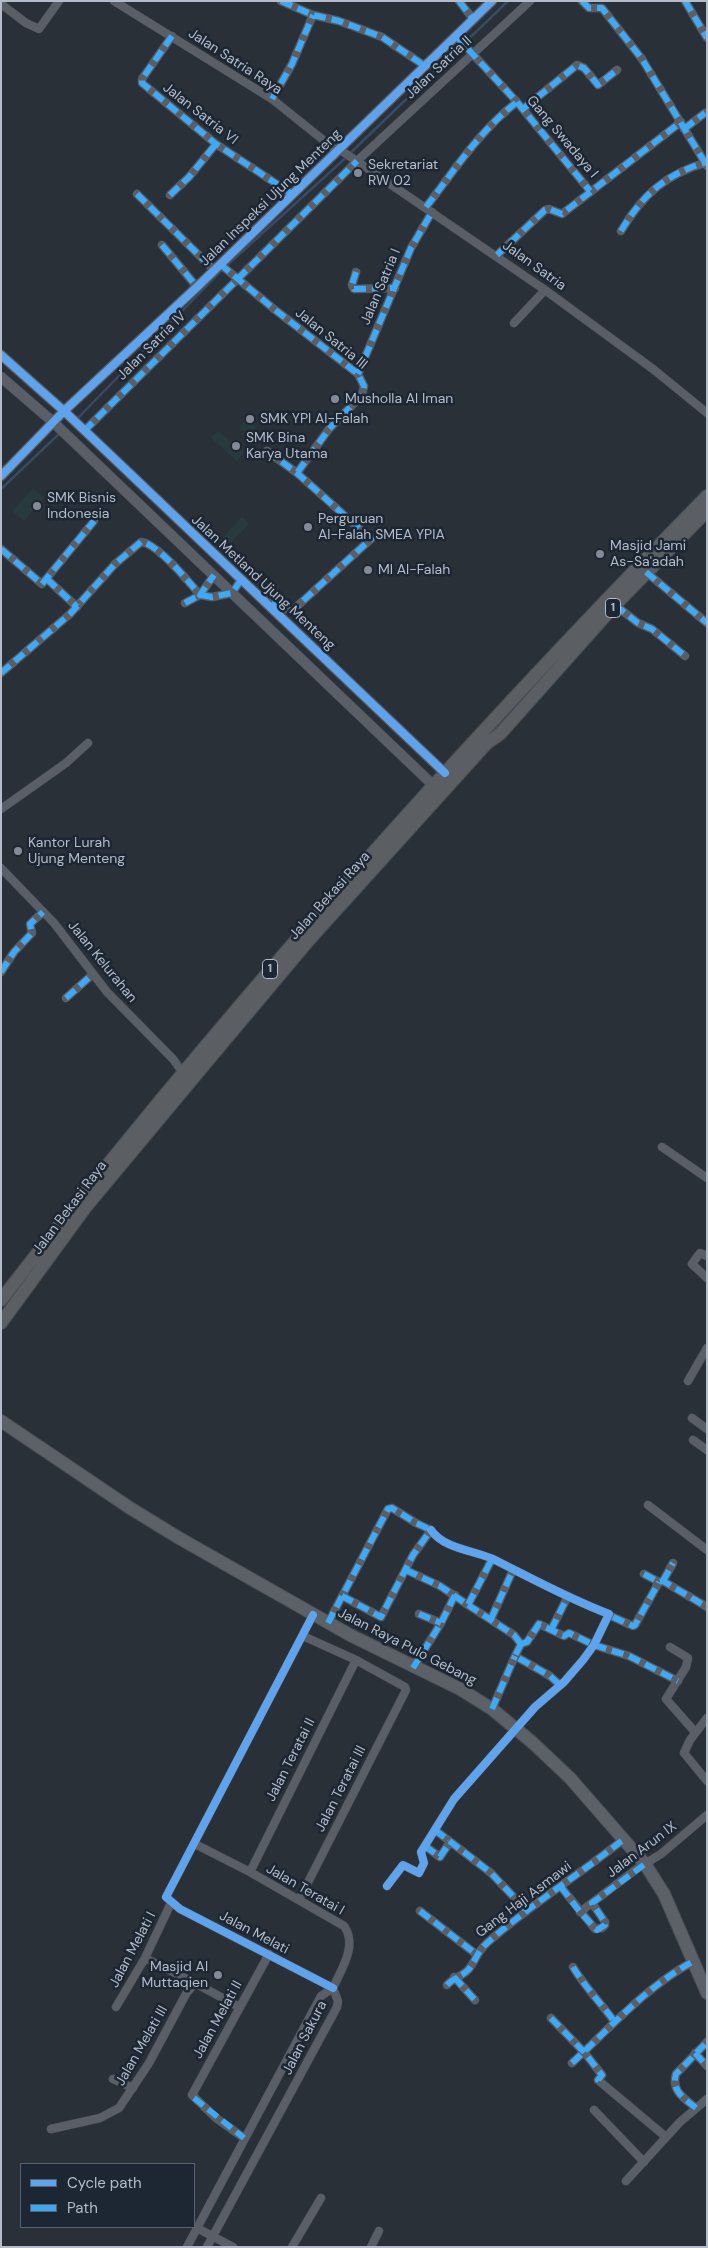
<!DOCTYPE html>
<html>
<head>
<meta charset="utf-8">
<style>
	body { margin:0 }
	#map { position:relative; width:708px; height:2248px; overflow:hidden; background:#2a3038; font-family:"DM Sans",sans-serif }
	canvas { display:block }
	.frame { position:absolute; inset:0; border:2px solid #b4bcc9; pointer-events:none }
	.legend { position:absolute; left:20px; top:2163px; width:175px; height:65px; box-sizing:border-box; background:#1d2633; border:1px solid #59626f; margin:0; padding:6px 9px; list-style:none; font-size:15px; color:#b4bcc9 }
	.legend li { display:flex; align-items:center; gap:10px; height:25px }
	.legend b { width:25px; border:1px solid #59626f }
</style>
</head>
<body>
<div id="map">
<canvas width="708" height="2248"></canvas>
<div class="frame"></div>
<ul class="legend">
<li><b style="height:6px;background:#60a3ed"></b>Cycle path</li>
<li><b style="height:6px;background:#3fa9f5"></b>Path</li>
</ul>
</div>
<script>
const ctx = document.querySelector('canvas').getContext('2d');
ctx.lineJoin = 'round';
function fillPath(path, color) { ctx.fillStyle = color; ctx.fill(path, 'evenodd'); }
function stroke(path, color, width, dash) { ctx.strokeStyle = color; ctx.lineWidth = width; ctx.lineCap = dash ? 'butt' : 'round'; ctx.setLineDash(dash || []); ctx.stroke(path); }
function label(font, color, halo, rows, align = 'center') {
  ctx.font = font + ' "DM Sans",sans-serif'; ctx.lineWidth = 5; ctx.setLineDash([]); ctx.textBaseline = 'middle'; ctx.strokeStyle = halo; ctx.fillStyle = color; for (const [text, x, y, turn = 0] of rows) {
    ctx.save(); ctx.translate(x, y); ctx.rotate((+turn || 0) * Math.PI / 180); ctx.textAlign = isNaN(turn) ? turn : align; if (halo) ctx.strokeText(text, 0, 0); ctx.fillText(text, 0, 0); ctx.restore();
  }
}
fillPath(new Path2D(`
	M247 419 258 430 251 438 239 427Z
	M218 431 244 453 237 461 211 438Z
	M33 488 44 498 24 521 12 511Z
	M242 517 249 524 224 550 217 543Z`), '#273a3e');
stroke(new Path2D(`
	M77 419 223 269 340 163 508 1
	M1 489 61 432`), '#384963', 2.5);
const minor = new Path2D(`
	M114 1 272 99 337 151
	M281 1 313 15 339 21 382 37 425 66
	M459 1 473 19
	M582 1 589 8H602L642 59 707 166
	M685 1 707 38
	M1 4 26 23 39 29 59 1
	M172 36 142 79V83L216 144 292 194
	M456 36 517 102 590 191
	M272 99 292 64 313 15
	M523 109 577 65 584 68 598 85 617 70
	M684 129 705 113
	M339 149 545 290 653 369 707 413
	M137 194 214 270
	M170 195 189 177 216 144
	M426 207C454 171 479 131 517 102
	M621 231C643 194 666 174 707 162
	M162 245 197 287
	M497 255 545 210 549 209 562 214 681 122
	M220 264 274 309 358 374 364 386 362 395 329 429 297 473
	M356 272 352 285 354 289 395 288
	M514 323 545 290
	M358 374 411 248 432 212
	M84 431 357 161 530 1
	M1 549 42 584 94 521
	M646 572 707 623
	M47 579 77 607
	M266 602 290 610 294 609 371 539 297 473 267 451
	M185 603 200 595 212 597 232 593 241 580
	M615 605 638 623 652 629 685 656
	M1 673 70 614 115 564 141 542C157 543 189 582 200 595L214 575
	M1 809 66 763 88 743
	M1 868 54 923 107 992 173 1059 183 1073
	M1 972 14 952 32 933 30 924 43 912
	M66 998 93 974
	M662 1147 707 1178
	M707 1256 700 1253 692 1264 707 1278
	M688 1381 707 1348
	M692 1418 707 1429
	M693 1440 707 1450
	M648 1505 707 1550
	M406 1570 440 1586 468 1605 492 1559
	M644 1574 659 1582 663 1581 707 1607
	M663 1581 673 1563
	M342 1596 381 1617 413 1555 431 1530
	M468 1605 514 1635 521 1644
	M419 1614 441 1623
	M313 1615 166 1897 180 1909 333 1988
	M613 1617 633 1626 635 1625 659 1582
	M491 1619 513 1570
	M328 1623 388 1509 392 1508 416 1523 431 1530
	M551 1630 568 1596
	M521 1644 527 1642 539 1624 564 1636 569 1633 594 1645 629 1656 678 1681
	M521 1644 515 1656 550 1676 560 1685
	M670 1647 688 1658 686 1667 666 1699 695 1732
	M413 1668 441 1623 455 1595
	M492 1709 515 1656
	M707 1718 690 1740 684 1753 707 1781
	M435 1830 491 1873 527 1911
	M195 1844 250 1872 344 1926C358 1945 341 1970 333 1988
	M425 1846 440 1857 450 1842
	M250 1872 356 1660
	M387 1886 403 1865 419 1873 424 1863 421 1852 454 1799 535 1707 564 1682 583 1660 594 1645 609 1614C569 1599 531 1578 493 1559 473 1550 444 1549 431 1530
	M561 1887 595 1929 602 1928 605 1925V1922L592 1903
	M299 1900 406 1690 405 1687 356 1660 303 1636
	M420 1911 476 1954
	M580 1912 638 1868 661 1854 707 1815
	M573 1967C585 1987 600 2002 614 2021
	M454 1977 475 2000
	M195 1983 239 2007
	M447 1985C453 1978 461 1977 468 1970 476 1961 476 1953 487 1943 530 1905 579 1875 624 1839
	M116 2007 145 1958 171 1903
	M551 2018 584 2052 602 2075 598 2080 666 2137
	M695 2053 707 2066
	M572 2063C611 2027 645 1988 692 1962
	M113 2079 133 2088
	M696 2108C684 2098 671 2091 676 2074L707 2042
	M594 2110 644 2162
	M51 2129 100 2118 119 2108 149 2063 186 1994 195 1983 145 1958
	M244 2138 216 2118 192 2095 269 1954
	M626 2181 680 2122 707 2099
	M197 2228 233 2247
	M187 2247 321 1996 333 1988
	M207 2247 337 2007 338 2001 333 1988
	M292 2247 321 2198
	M371 2247 379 2231`);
const tertiary = new Path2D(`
	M1 355 64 411 445 773
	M1 377 53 422 433 785
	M1 476 64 411 197 287 492 1`);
const primary = new Path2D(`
	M1 1421 130 1508 179 1538 350 1635 460 1689 492 1709 533 1743 570 1778 645 1864 664 1894 707 1993`);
const trunk = new Path2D(`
	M1 1300C219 1017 457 751 707 496
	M1 1323 85 1208 210 1058 309 940 487 743 500 734 615 605 707 511`);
stroke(minor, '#484c53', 9);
stroke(tertiary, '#484c53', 11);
stroke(primary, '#484c55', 14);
stroke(trunk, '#474c53', 14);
stroke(minor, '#5a5e66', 8);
stroke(tertiary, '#5a5e66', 10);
stroke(primary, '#5c6168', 12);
stroke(trunk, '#5b5f64', 12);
stroke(new Path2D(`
	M281 1 313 15 339 21 382 37 425 66
	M459 1 473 19
	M582 1 589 8H602L642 59 707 166
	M685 1 707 38
	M172 36 142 79V83L216 144 292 194
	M456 36 517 102 590 191
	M272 99 292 64 313 15
	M523 109 577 65 584 68 598 85 617 70
	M684 129 705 113
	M137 194 214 270
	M170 195 189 177 216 144
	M426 207C454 171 479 131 517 102
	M621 231C643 194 666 174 707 162
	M162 245 197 287
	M497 255 545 210 549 209 562 214 681 122
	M220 264 274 309 358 374 364 386 362 395 329 429 297 473
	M356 272 352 285 354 289 395 288
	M358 374 411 248 432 212
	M84 431 357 161
	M267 451 297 473 371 539 294 609 290 610 271 604
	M1 549 42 584 94 521
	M646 572 707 623
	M47 579 77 607
	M185 603 200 595 212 597 232 593 241 580
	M615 605 638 623 652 629 685 656
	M1 673 70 614 115 564 141 542C157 543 189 582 200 595L214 575
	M1 972 14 952 32 933 30 924 43 912
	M66 998 93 974
	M406 1570 440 1586 468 1605 492 1559
	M644 1574 659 1582 663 1581 707 1607
	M663 1581 673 1563
	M342 1596 381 1617 413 1555 431 1530
	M468 1605 514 1635 521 1644
	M419 1614 441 1623
	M613 1617 633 1626 635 1625 659 1582
	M491 1619 513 1570
	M328 1623 388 1509 392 1508 416 1523 431 1530
	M551 1630 568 1596
	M521 1644 527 1642 539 1624 564 1636 569 1633 594 1645 629 1656 678 1681
	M521 1644 515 1656 550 1676 560 1685
	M413 1668 441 1623 455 1595
	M492 1709 515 1656
	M435 1830 491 1873 527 1911
	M425 1846 440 1857 450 1842
	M561 1887 580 1912 597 1930 605 1925V1922L592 1903 645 1864
	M420 1911 476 1954
	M573 1967C585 1987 600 2002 614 2021
	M454 1977 475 2000
	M447 1985C453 1978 461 1977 468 1970 476 1961 476 1953 487 1943 530 1905 579 1875 624 1839
	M551 2018 584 2052 602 2075 598 2080 604 2084
	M695 2053 707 2066
	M572 2063C611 2027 645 1988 692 1962
	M194 2098 244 2138
	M696 2108C684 2098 671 2091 676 2074L707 2042`), '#3fa9f5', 6, [12, 6]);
stroke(new Path2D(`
	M1 355 64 411 445 773
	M1 476 64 411 197 287 492 1
	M313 1615 166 1897 180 1909 333 1988
	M387 1886 403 1865 419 1873 424 1863 421 1852 454 1799 535 1707 564 1682 583 1660 594 1645 609 1614C569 1599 531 1578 493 1559 473 1550 444 1549 431 1530`), '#60a3ed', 8);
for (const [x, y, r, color] of [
	[358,173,5,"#848b96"],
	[335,399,5,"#848b96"],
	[250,419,5,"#848b96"],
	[236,446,5,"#848b96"],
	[37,506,5,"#848b96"],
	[308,527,5,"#848b96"],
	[600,554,5,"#848b96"],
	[368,570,5,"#848b96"],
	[18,851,5,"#848b96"],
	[218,1975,5,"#848b96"]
]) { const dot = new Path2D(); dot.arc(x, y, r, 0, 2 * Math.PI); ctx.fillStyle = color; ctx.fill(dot); stroke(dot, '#1d2633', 2); }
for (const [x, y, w] of [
	[613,608,15],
	[270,969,15]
]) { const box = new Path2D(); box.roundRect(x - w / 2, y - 9.5, w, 19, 4); ctx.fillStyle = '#1d2633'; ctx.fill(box); stroke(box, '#b4bcc9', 1); }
label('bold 12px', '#b4bcc9', null, [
	["1",613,608],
	["1",270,969]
]);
label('14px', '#b4bcc9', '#1d2633', [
	["Jalan Satria Raya",235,62,33],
	["Jalan Satria II",439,68,-43],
	["Jalan Satria VI",200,114,38],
	["Gang Swadaya I",562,137,50],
	["Jalan Inspeksi Ujung Menteng",271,198,-44],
	["Jalan Satria",534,266,36],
	["Jalan Satria I",381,287,-67],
	["Jalan Satria III",331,339,39],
	["Jalan Satria IV",152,346,-45],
	["Jalan Metland Ujung Menteng",263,583,43],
	["Jalan Bekasi Raya",330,896,-48],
	["Jalan Kelurahan",102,962,51],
	["Jalan Bekasi Raya",70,1208,-53],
	["Jalan Raya Pulo Gebang",407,1647,27],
	["Jalan Teratai II",291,1760,-63],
	["Jalan Teratai III",341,1789,-63],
	["Jalan Arun IX",642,1850,-37],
	["Jalan Teratai I",305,1890,30],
	["Gang Haji Asmawi",524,1900,-37],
	["Jalan Melati",254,1933,28],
	["Jalan Melati I",133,1950,-62],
	["Jalan Melati II",218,2020,-61],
	["Jalan Sakura",305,2038,-63],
	["Jalan Melati III",142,2046,-60]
]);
label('14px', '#b4bcc9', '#1d2633', [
	["Sekretariat",368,165],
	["RW 02",368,181],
	["Musholla Al Iman",345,399],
	["SMK YPI Al-Falah",260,419],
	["SMK Bina",246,438],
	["Karya Utama",246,454],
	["SMK Bisnis",47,498],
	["Indonesia",47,514],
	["Perguruan",318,519],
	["Al-Falah SMEA YPIA",318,535],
	["Masjid Jami",610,546],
	["As-Sa'adah",610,562],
	["MI Al-Falah",378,570],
	["Kantor Lurah",28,843],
	["Ujung Menteng",28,859],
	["Masjid Al",208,1967,"right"],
	["Muttaqien",208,1983,"right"]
], 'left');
</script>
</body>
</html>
